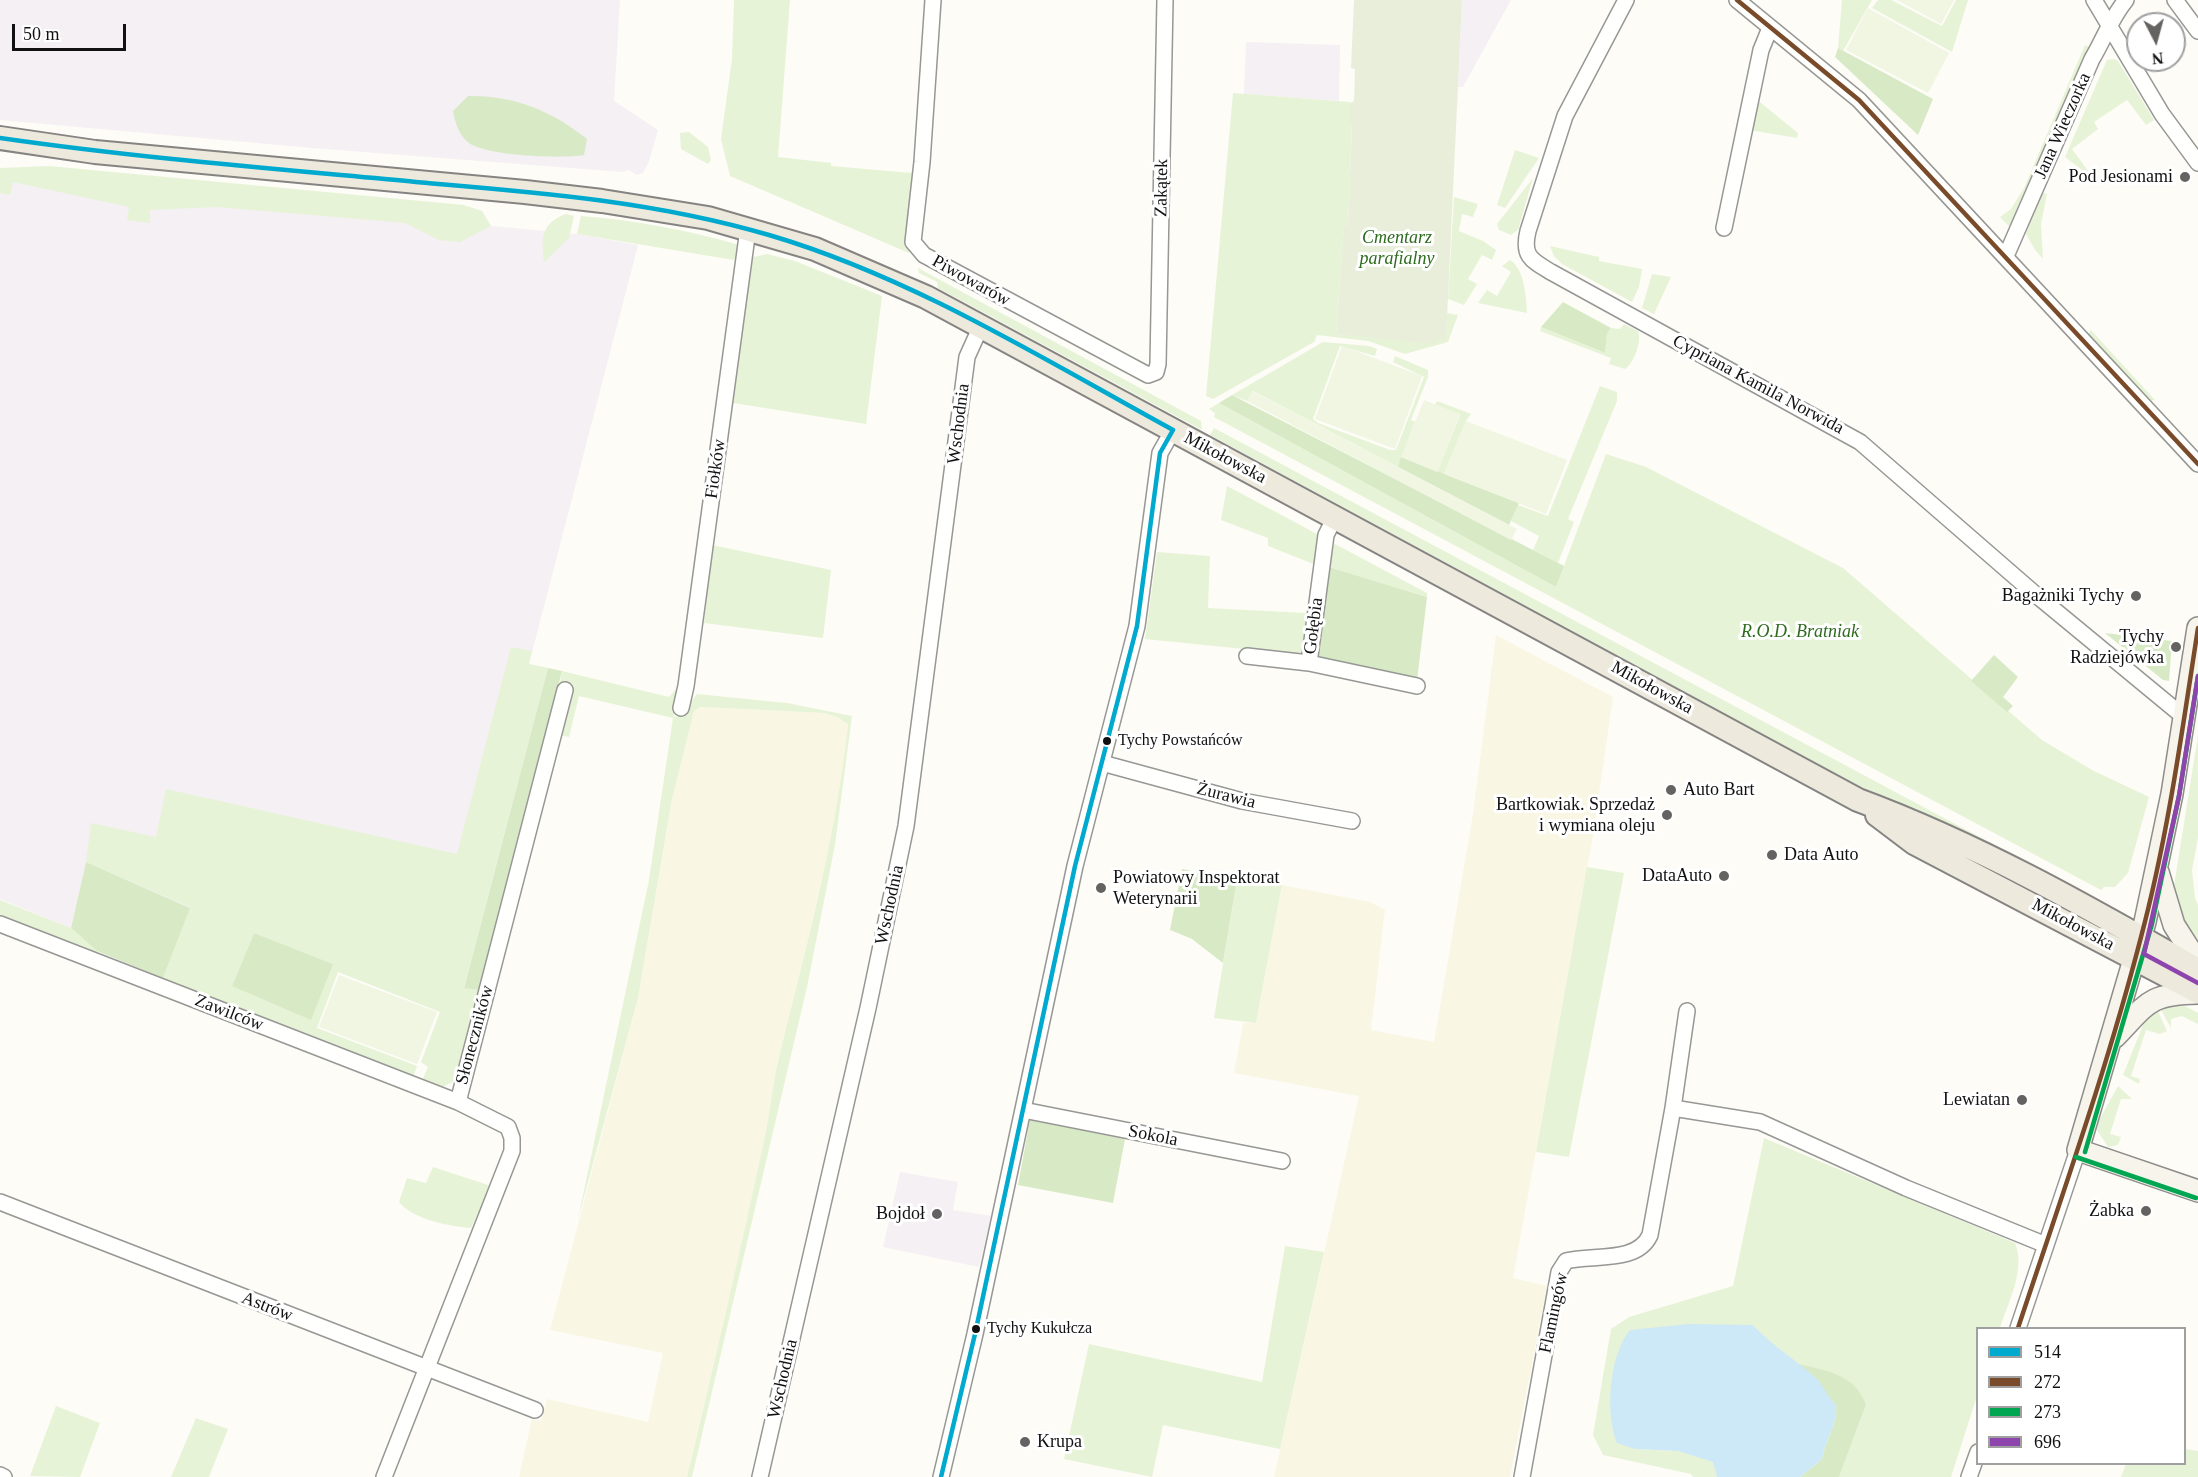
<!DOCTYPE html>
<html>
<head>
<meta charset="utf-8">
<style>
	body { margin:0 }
	#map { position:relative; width:2198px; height:1477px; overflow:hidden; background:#fdfcf7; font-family:"Times New Roman",serif }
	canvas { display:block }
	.legend { position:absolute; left:1976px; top:1327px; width:210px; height:138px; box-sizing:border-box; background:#fff; border:2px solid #a0a0a0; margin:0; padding:8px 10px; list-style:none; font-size:18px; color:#111 }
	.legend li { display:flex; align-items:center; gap:12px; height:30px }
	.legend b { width:30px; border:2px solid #a0a0a0 }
	.north { position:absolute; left:2126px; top:12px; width:60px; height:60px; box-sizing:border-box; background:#fff; border:2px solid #a0a0a0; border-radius:50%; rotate:174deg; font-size:16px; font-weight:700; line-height:24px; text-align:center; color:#111 }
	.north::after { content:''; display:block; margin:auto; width:21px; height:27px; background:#646362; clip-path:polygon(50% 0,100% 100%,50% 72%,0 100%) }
	.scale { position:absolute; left:12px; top:24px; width:114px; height:27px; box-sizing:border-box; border:3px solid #111; border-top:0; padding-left:8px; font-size:18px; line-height:21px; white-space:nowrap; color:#111; -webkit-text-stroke:4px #fff; paint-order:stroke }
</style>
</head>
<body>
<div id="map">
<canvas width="2198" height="1477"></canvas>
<ul class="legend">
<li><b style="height:8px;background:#00a9ce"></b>514</li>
<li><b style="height:8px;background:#7a4b2a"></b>272</li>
<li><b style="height:8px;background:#00a651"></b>273</li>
<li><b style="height:8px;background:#8e44ad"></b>696</li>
</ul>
<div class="north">N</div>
<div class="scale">50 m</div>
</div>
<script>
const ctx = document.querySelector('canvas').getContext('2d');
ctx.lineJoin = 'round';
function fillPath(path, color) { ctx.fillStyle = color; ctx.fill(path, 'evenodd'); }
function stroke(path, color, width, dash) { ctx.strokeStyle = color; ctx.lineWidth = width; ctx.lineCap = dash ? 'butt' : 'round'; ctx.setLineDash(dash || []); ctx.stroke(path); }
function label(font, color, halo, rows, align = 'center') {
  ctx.font = font + ' "Times New Roman",serif'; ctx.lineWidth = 6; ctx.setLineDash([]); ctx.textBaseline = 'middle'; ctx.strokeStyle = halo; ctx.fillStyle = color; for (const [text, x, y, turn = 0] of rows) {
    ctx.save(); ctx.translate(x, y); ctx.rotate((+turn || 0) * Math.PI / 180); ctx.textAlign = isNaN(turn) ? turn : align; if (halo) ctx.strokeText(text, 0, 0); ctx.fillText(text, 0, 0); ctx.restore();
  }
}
fillPath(new Path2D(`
	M0 0H620L614 101 658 130 649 161 643 173 637 175 629 170 623 172 312 148 0 120Z
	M1462 0H1511L1463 87H1458Z
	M1246 42 1340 45 1339 101 1244 94Z
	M0 180 577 234 638 245 529 664 548 668 457 1013 190 908 86 862 71 928 0 899Z
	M900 1172 958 1182 953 1210 991 1216 979 1267 883 1247Z`), '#f5f0f3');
fillPath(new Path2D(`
	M1496 635 1613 697 1593 836 1513 1278 1547 1286 1510 1477H1274L1359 1096 1234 1073 1243 1023H1256L1282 885 1370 902 1385 910 1371 1030 1434 1042 1473 814Z
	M700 707 824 713 837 717 848 724 842 777 828 856 804 963 777 1063 766 1135 727 1309 687 1477H519L532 1419 541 1421 547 1399 648 1422 663 1353 550 1330 638 998 672 799 694 711Z`), '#f9f7e4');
fillPath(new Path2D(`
	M734 0H790L778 157 831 163V166L912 173 909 253 730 176 721 139 732 59Z
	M1842 0H1872L1843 51 1838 48Z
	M1878 0H1891L1942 26 1956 0H1968L1952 52 1872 8Z
	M2085 45 2090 47 2015 222 2009 226 2000 217 2011 209 2024 188Z
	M2114 59 2118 61 2154 120 2146 125 2127 100 2094 122 2098 129 2072 149 2094 179 2065 157 2107 60Z
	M1233 93 1350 102 1349 124 1352 125 1348 226 1344 227 1336 334 1446 339 1447 313 1458 315 1448 342 1405 354 1368 341 1317 335 1314 342 1213 399 1206 396Z
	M1756 99 1798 133 1797 138 1749 130Z
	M689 132 708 147 711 160 708 164 681 149 680 133Z
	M1515 150 1539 158 1505 208 1497 205Z
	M49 166 464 205 482 211 491 226 460 242 439 240 405 223 216 207 150 210V223L127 220 129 207 13 182 10 195 0 193V168Z
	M1533 178 1518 230 1511 235 1499 230 1497 224Z
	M2041 192 2047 194 2041 224 2043 259 2035 250 2026 234Z
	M1454 197 1478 204 1473 217 1462 214 1459 231 1483 241 1496 250 1492 260 1482 255 1468 279 1477 284 1464 305 1448 299Z
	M566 214 574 216 569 238 544 262C541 239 541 223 566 214Z
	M581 216C634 220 688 230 739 245L734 260 577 234Z
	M1550 246 1599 257V261L1642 269 1639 287 1632 302 1562 264 1554 256Z
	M767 254 795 261 882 296 866 424 733 403 749 258Z
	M1510 260C1525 270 1526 296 1527 313L1478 303 1487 290 1497 296 1511 272 1502 266Z
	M918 268 1201 421 1202 430 938 288 937 282 919 273Z
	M1652 274 1671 277 1654 314 1642 308Z
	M1624 324 1638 331C1642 342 1634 363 1625 369L1609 364 1611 358 1540 331 1541 327 1605 353 1607 334 1611 328 1620 329Z
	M2091 330 2155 400 2149 401 2091 338 2088 334Z
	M1323 342 1369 346 1377 349 1375 356 1340 346 1313 419 1318 423 1390 450H1396L1424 377 1393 362 1395 356 1428 370V377L1411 420 1415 422 1398 467 1253 391 1247 401 1232 395Z
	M1600 386 1617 392V401L1568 519 1574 522 1558 563 1533 550 1539 536 1511 521 1518 505 1548 516Z
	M1437 401 1471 414 1466 421 1444 474 1437 472 1460 415 1435 405Z
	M1219 403 1556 587 1606 454 1646 467 1843 568 2042 740 2092 770 2149 797 2128 873 2115 887H2104L2101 890 1214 417 1215 413 1209 409Z
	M1214 428 2090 896 2088 900 1917 809 1874 794 1210 435Z
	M1227 486 1317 534 1319 552 1316 565 1268 546V538L1221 520Z
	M1335 544 1427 593V597L1329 567 1330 549Z
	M712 545 831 570 823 638 704 623Z
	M1157 552 1210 556 1208 608 1306 613 1303 655 1145 639Z
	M511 647 532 651 529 664 548 668 464 987 480 990 456 1080 439 1089 422 1081 428 1067 421 1062 440 1012 338 972 317 1028 417 1066 413 1078 163 978 190 907 86 862 91 823 156 837 166 789 457 854ZM254 933 333 964 232 986Z
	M562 671 669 697 677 688 674 717 682 714 697 694 787 703 852 716 835 845 807 987 692 1477H687C714 1365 740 1253 764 1141 770 1115 772 1087 778 1061 806 949 836 839 848 724L837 717 824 713 700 707 694 711 672 799 638 998 578 1219 649 880 673 718 579 696 569 737 560 735 573 691 568 683 560 682Z
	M2198 735V838L2192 870 2195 898 2198 905V942L2187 927 2174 886Z
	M1587 867 1624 873 1569 1157 1536 1152Z
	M1237 880 1282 885 1256 1023 1214 1018Z
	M0 900 71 928 97 951V955L0 916Z
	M2172 1005 2185 1006 2198 1013V1024L2182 1016 2171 1019V1028L2160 1008Z
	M2157 1009 2167 1031 2160 1034 2146 1030 2131 1076 2140 1079 2139 1084 2123 1075 2145 1020Z
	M2118 1086 2132 1099H2121L2110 1134 2121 1137 2118 1145 2108 1147 2097 1130 2098 1122Z
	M1764 1138 2015 1243C2026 1270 2008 1302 2000 1328H1978L1977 1396 1951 1477H1839L1866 1405 1837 1375 1795 1363 1769 1342 1753 1325 1635 1449 1678 1451 1714 1462 1717 1477H1693L1691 1474 1603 1455 1593 1435 1611 1329 1629 1317 1733 1286Z
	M433 1167 491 1186 471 1228C449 1226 414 1220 399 1202L407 1178 426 1183Z
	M1285 1246 1324 1252 1280 1449 1163 1425 1152 1477 1064 1459 1089 1344 1262 1382Z
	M56 1406 100 1423 80 1477 30 1476Z
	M196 1418 228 1429 209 1477H171Z
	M2185 1449 2198 1451V1477H2121L2126 1464H2184Z`), '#e7f3d7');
fillPath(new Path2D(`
	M1838 48 1933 99 1918 135 1835 57Z
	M468 96C514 95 552 111 587 139L584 155C562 159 487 156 469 143 459 136 455 122 453 111Z
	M1563 302 1611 328 1607 334 1605 353 1541 327Z
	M1232 395 1564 566 1556 587 1219 403Z
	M1401 457 1519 503 1509 525 1398 467Z
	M1329 567 1427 597 1417 681 1330 664 1315 656Z
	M2105 633 2172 641 2169 681 2163 680Z
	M1994 655 2018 677 2003 697 2013 706 2007 712 1971 681Z
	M548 668 562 671 480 990 464 988Z
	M86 862 190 908 163 978 97 951 71 928Z
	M1182 869 1237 880 1223 963 1192 939 1170 930Z
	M254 933 333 964 311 1020 232 986Z
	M1030 1120 1125 1139 1113 1203 1018 1185Z
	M1795 1363C1825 1371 1855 1373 1866 1405L1839 1477H1800L1822 1459C1825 1440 1838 1424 1836 1405L1827 1397 1817 1380Z`), '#d8eac5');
fillPath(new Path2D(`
	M1354 0H1462L1446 340 1436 339 1435 344 1336 334 1344 226H1348L1352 125H1349V104L1354 101 1355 69 1351 68Z`), '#e9eedb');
fillPath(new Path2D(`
	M1897 0H1954L1941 24Z
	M1868 8 1949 53 1928 93 1846 50Z
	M1342 346 1422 376 1395 449 1315 419Z
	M1252 391 1517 529 1511 540 1247 401Z
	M1424 400 1460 414 1437 472 1401 457Z
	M1466 421 1567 460 1546 514 1444 474Z
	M339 975 437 1012 417 1064 319 1027Z`), '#f0f6e1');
fillPath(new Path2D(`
	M1689 1324 1753 1325C1772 1346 1795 1359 1816 1378 1824 1386 1827 1397 1836 1405 1838 1424 1825 1440 1822 1459L1800 1477H1717L1713 1462 1678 1451 1635 1449 1617 1443C1605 1414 1609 1355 1630 1330Z`), '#cde8f7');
const street = new Path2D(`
	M933 0 922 162 913 242 924 255 1148 375 1156 372 1158 364 1165 0
	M1626 0 1565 116 1528 231C1522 256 1531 260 1551 272L1860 442 2035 594 2184 717
	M1737 0 1859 100 2198 464
	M2094 0 2162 114 2198 163
	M2175 0 2198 31
	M1724 228 1761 50 1770 28
	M2006 256 2092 59C2104 39 2111 18 2126 0
	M1335 517 1326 535 1309 663 1417 686
	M1247 656 1309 663
	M681 708 686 686 748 229
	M1102 763 1242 801 1352 821
	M0 924 458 1102
	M1673 1108 1687 1011
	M1023 1110 1282 1161
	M0 1202 535 1410
	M2018 1328 2078 1150
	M0 1475 4 1477
	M384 1477 512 1151V1138L508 1127 458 1102 565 690
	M760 1477 868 1008 906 826 967 357 981 326
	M941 1477 975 1334 1075 866 1137 626 1160 453 1173 430
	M1522 1477 1559 1272 1566 1261C1592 1254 1637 1264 1650 1235L1673 1108 1760 1122 1906 1188 2046 1245
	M1969 1477 1978 1452`);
const secondary = new Path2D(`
	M2198 628 2172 794 2145 922 2078 1150 2198 1191
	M2158 872 2174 925 2198 963
	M2115 1037C2148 1003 2148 994 2198 993`);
const primary = new Path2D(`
	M0 138 95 152 525 192 602 201 708 218 815 249 926 297 1858 800C1977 844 2088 907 2198 970
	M1877 815 1914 843 2198 992`);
stroke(street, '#979795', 18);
stroke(secondary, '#8e8d8b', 24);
stroke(primary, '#858482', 26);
stroke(street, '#fffffe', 15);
stroke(secondary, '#f6f4eb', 21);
stroke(primary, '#ede9dc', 22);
stroke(new Path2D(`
	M0 138C138 158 277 169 416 182 535 192 654 201 769 235 912 277 1043 359 1173 430
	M941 1477 975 1334 1075 866 1137 626 1160 453 1173 430`), '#00a9ce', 4.5);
stroke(new Path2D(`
	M1737 0 1859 100 2198 464
	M2018 1328C2061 1198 2107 1069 2141 937 2168 836 2182 731 2198 628`), '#7a4b2a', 4.5);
stroke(new Path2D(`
	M2085 1152 2152 924 2179 796 2198 676
	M2076 1157 2196 1198`), '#00a651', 4.5);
stroke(new Path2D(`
	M2198 676 2179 796 2144 954 2198 983`), '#8e44ad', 4.5);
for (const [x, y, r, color] of [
	[2185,177,6,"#646362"],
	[2136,596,6,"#646362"],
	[2176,647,6,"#646362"],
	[1107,741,5,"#111"],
	[1671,790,6,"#646362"],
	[1667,815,6,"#646362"],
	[1772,855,6,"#646362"],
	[1724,876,6,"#646362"],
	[1101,888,6,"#646362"],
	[2022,1100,6,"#646362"],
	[2146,1211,6,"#646362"],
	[937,1214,6,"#646362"],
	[976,1329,5,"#111"],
	[1025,1442,6,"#646362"]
]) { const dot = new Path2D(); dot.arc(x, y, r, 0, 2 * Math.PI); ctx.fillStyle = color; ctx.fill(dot); stroke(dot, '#fff', 2); }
label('16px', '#111', '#fff', [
	["Tychy Powstańców",1118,741],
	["Tychy Kukułcza",987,1329]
], 'left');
label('18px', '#111', '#fff', [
	["Jana Wieczorka",2063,126,-66],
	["Zakątek",1162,188,-89],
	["Piwowarów",971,281,29],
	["Cypriana Kamila Norwida",1758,385,28],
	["Wschodnia",959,424,-83],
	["Mikołowska",1225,458,28],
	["Fiołków",716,469,-82],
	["Gołębia",1314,626,-83],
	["Mikołowska",1652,688,29],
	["Żurawia",1226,796,14],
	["Wschodnia",890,905,-78],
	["Mikołowska",2073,925,28],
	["Zawilców",229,1013,21],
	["Słoneczników",475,1035,-75],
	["Sokola",1153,1136,11],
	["Astrów",267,1307,21],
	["Flamingów",1554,1313,-78],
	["Wschodnia",783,1379,-77]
]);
label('18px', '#111', '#fff', [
	["Pod Jesionami",2173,177],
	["Bagażniki Tychy",2124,596],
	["Tychy",2164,637],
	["Radziejówka",2164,658],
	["Auto Bart",1683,790,"left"],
	["Bartkowiak. Sprzedaż",1655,805],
	["i wymiana oleju",1655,826],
	["Data Auto",1784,855,"left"],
	["DataAuto",1712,876],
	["Powiatowy Inspektorat",1113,878,"left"],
	["Weterynarii",1113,899,"left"],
	["Lewiatan",2010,1100],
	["Żabka",2134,1211],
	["Bojdoł",925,1214],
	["Krupa",1037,1442,"left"]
], 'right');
label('italic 18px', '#2f6b1f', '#fff', [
	["Cmentarz",1397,238],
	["parafialny",1397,259],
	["R.O.D. Bratniak",1800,632]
]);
</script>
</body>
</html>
